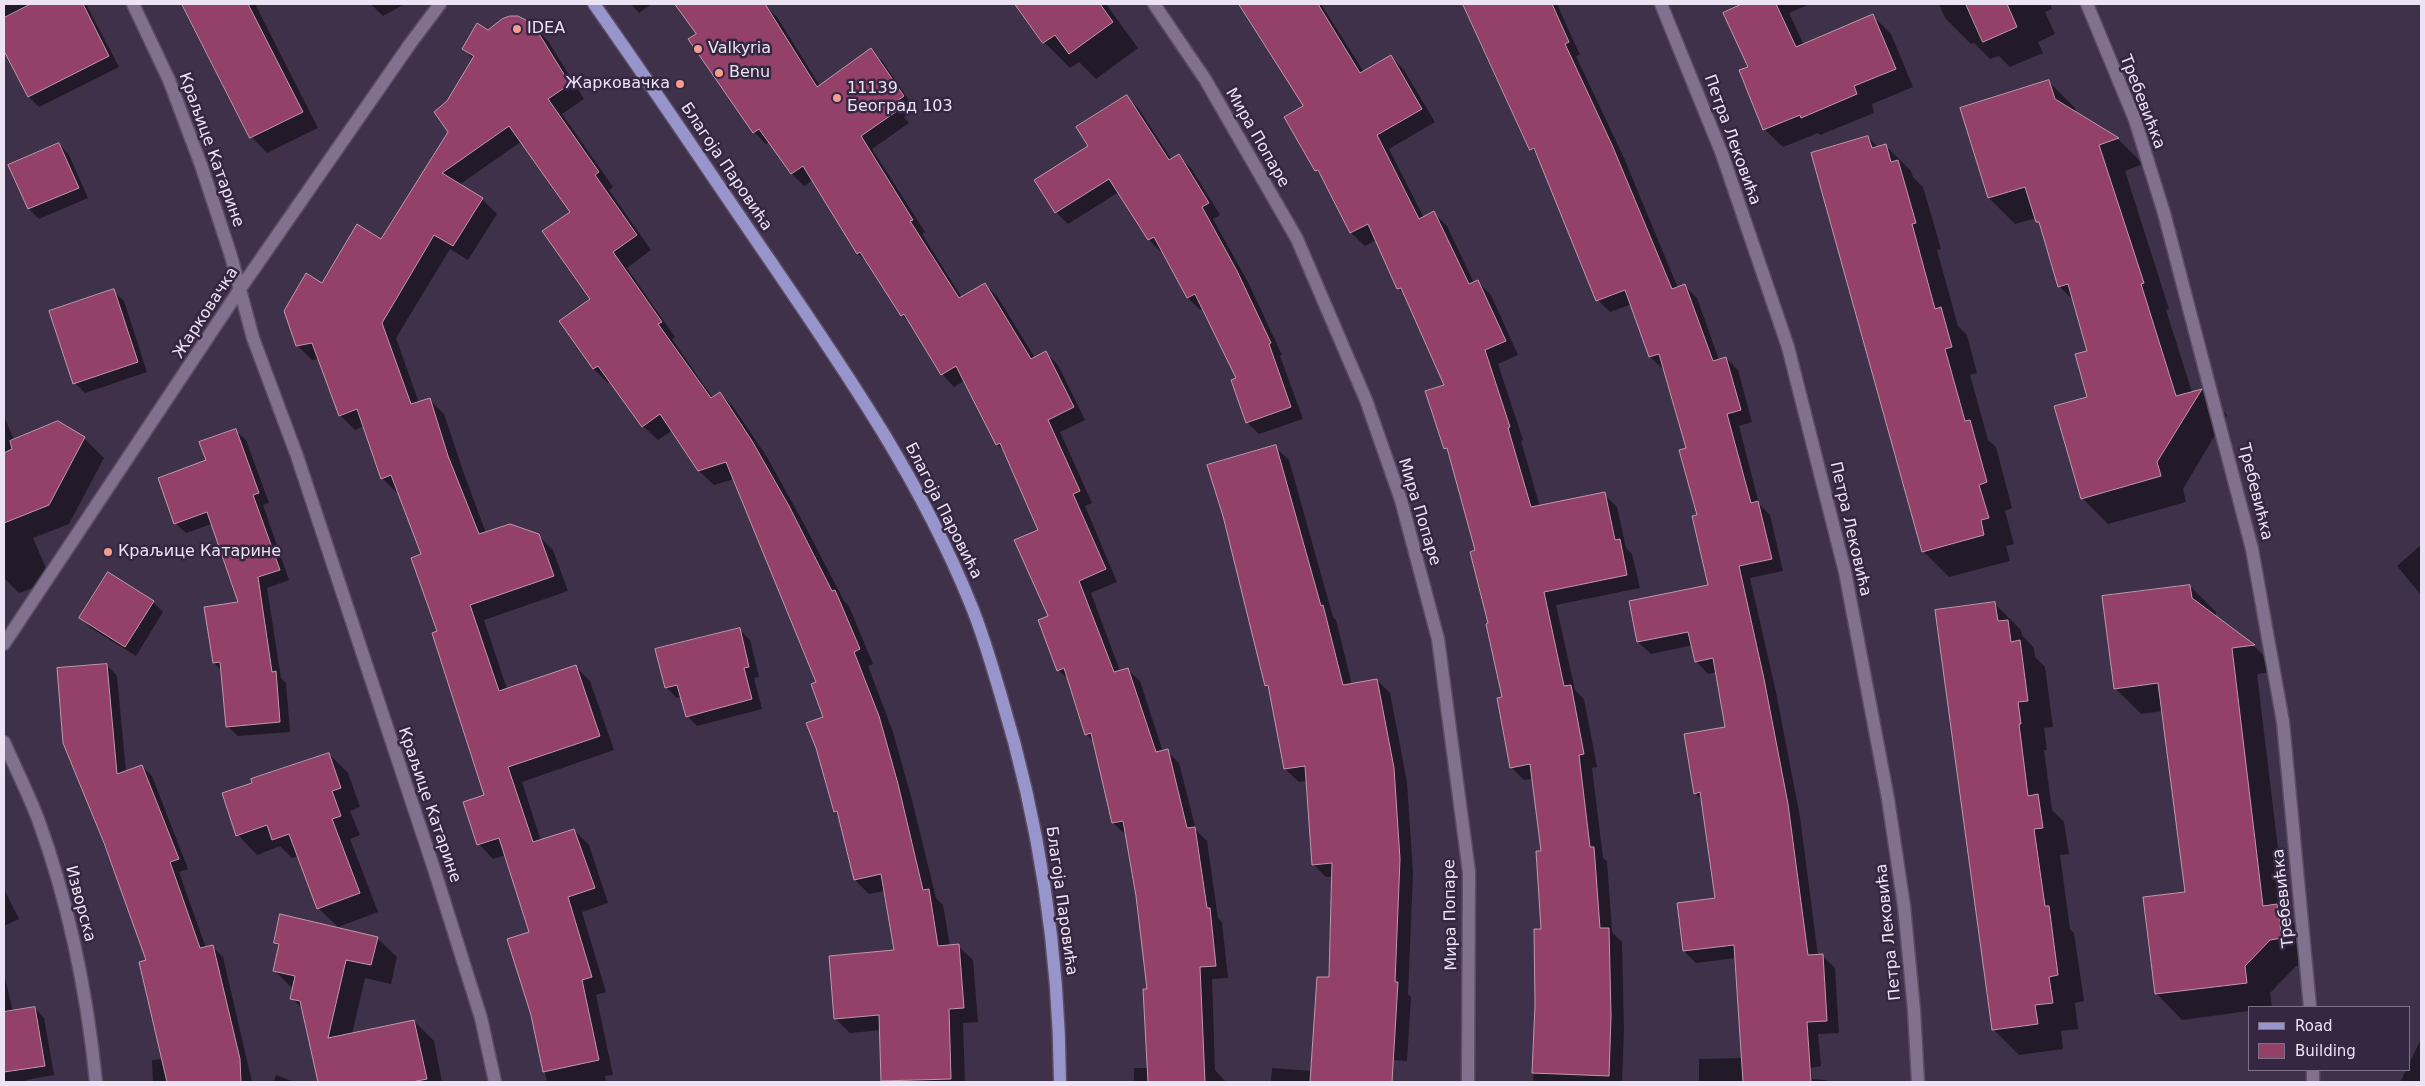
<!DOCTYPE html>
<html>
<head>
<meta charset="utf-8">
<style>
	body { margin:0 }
	#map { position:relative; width:2425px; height:1086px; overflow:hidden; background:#40314b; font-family:"DejaVu Sans",sans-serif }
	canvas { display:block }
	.frame { position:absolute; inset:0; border:5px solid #ece3f4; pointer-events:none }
	.legend { position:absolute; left:2248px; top:1006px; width:162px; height:65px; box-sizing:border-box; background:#352641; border:1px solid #7e7289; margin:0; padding:6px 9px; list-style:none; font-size:15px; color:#ece3f4 }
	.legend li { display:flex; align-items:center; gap:10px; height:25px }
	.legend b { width:25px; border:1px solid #7e7289 }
</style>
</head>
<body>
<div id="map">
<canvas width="2425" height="1086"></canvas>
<div class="frame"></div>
<ul class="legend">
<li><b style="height:6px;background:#9795cb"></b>Road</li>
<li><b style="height:14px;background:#944169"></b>Building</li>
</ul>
</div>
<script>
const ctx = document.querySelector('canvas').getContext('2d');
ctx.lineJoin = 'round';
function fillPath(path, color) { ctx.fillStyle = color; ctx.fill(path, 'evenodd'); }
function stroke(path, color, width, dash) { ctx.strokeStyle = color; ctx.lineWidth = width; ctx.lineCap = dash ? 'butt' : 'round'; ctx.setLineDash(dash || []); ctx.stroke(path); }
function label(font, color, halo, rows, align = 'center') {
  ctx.font = font + ' "DejaVu Sans",sans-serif'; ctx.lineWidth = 5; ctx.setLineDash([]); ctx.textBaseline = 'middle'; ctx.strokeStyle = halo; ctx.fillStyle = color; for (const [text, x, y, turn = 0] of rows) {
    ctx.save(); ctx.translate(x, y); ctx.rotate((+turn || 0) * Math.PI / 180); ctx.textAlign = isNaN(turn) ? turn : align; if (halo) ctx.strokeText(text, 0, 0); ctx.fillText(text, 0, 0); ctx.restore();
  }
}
fillPath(new Path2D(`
	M4 4H86L119 67 39 107 29 97 4 49Z
	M184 4H255L318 128 267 153 252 137Z
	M371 4H405L383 16Z
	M631 4H652L639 13Z
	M679 4H758L761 7 764 5 777 17 820 86 871 50 883 62 915 109 904 117 909 123 872 149 925 232 922 234 962 298 985 284 997 296 1035 358 1046 353 1058 365 1085 420 1060 432 1092 503 1085 506 1117 582 1091 593 1120 671 1127 669 1140 681 1163 752 1167 751 1179 763 1196 830 1207 841 1218 918 1222 922 1228 978 1212 979 1215 1070 1226 1082H1134V1068H1148V990L1141 926 1126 835 1113 823 1094 742 1086 734 1070 681 1058 670 1040 530 1005 452 997 444 965 380 954 387 942 374 913 326 902 315 871 266 858 254 813 180 804 186 792 174 770 142 766 144 754 132Z
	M1020 4H1106L1138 48 1096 79 1079 62 1070 68 1044 42 1017 5Z
	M1240 4H1321L1364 72 1391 56 1404 70 1435 122 1389 149 1424 218 1434 213 1447 226 1474 283 1478 282 1491 295 1518 355 1498 364 1523 440 1521 441 1540 507 1604 494 1617 507 1626 548 1632 554 1640 588 1556 605 1575 690 1584 699 1597 767 1592 768 1603 858 1607 861 1612 932 1622 942 1624 1030 1622 1082H1533L1543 930 1542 852 1533 779 1524 780 1511 767 1504 698 1477 551 1449 452 1445 448 1446 386 1405 295 1399 289 1376 240 1365 246 1351 233 1323 178 1316 170 1304 106Z
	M1468 4H1557L1580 55 1576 56 1624 158 1678 288 1685 286 1697 298 1719 360 1726 358 1738 370 1752 422 1739 426 1759 504 1770 515 1783 571 1750 578 1776 692 1800 817 1818 956H1823L1835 968 1839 1033 1818 1034 1821 1066 1811 1068 1812 1079 1826 1080 1829 1082H1699V1059L1743 1058 1736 958 1696 963 1684 951 1717 899 1702 800 1695 793 1726 728 1717 672 1708 674 1696 661 1693 645 1651 654 1638 642 1630 602 1710 586 1688 449 1665 368 1663 369 1650 357 1632 304 1610 312 1598 300 1538 156 1532 149 1465 5Z
	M1745 4H1810L1789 13 1804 45 1873 16 1891 34 1913 87 1872 104 1874 113 1820 135 1818 133 1783 147 1764 129 1750 67 1724 13Z
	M1939 4H2050L2052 9 2045 12 2055 34 2038 42 2043 53 2010 67 1999 56 1990 59 1974 43 1971 44 1945 18Z
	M533 25 548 41 584 99 562 114 613 187 609 190 651 250 627 268 675 337 672 339 713 398 720 393 734 408 767 457 803 522 844 601 849 606 873 664 868 666 893 732 912 800 936 898 943 905 950 946H958L973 960 978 1022 963 1023 965 1082H884L881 1030 850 1033 835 1018 895 951 885 891 869 894 855 880 840 816 835 812 817 748 825 718 818 683 734 479 714 485 699 471 673 430 658 440 643 426 611 381 608 383 594 369 560 321 592 300 572 212 522 141 459 185 482 199 497 214 468 260 450 249 396 338 419 403 429 399 444 414 463 471 486 533 538 535 553 550 568 591 484 620 507 689 575 666 590 681 614 750 522 782 541 841 574 830 589 845 608 903 582 912 606 992 596 995 613 1075 605 1076 606 1082H547L532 1014 531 933 505 855 493 859 479 844 486 795 438 632 423 555 399 492 397 493 382 478 364 426 355 430 340 415 319 359 312 360 297 345 323 285 382 241 449 132 448 102 474 59 463 49 488 31Z
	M2049 82 2075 108 2077 114 2118 139 2143 164 2125 171 2169 309 2166 310 2192 392 2201 389 2227 415 2183 489 2186 502 2108 524 2082 498 2089 398 2088 351 2074 301 2059 286 2041 226 2036 218 2015 224 1989 198 1961 109Z
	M1127 97 1139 109 1172 160 1179 156 1191 168 1220 215 1213 219 1249 284 1282 355 1280 356 1303 419 1259 434 1247 422 1238 378 1203 308 1200 310 1188 298 1162 251 1161 252 1149 240 1119 192 1068 224 1056 212 1090 147Z
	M1868 137 1878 147 1885 145 1911 171 1913 177 1923 187 1941 249 1937 250 1958 326 1967 335 1977 373 1970 375 1988 440 1996 447 2012 508 2005 511 2014 544 2006 546 2010 561 1949 577 1923 551Z
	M59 144 69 155 88 198 39 219 29 209 10 166Z
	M113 291 124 301 147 372 85 393 75 383Z
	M4 416 14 440 84 438 104 458 69 524 33 538 46 568 35 587 19 593 4 578Z
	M235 430 246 440 269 503 263 505 289 580 267 588 281 678 286 683 290 732 238 736 227 726 222 671 214 663 240 603 212 524 186 533 175 523 207 461Z
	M1275 447 1289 460 1333 617 1336 620 1352 685 1377 680 1390 693 1407 782 1413 873 1408 994 1411 997 1407 1061 1390 1060 1387 1082H1271L1272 1068 1312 1071 1330 979 1333 877H1326L1313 864 1307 781 1299 782 1285 769 1271 690 1266 685Z
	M2421 545V595L2397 566Z
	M2190 586 2216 612V618L2254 646 2279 671 2257 674 2286 915 2303 932 2307 964 2296 966 2270 993 2272 1007H2249V1011L2182 1020 2156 993 2186 893 2163 711 2141 714 2115 688Z
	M153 602 163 612 136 656 91 628 81 618Z
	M1995 604 2021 630 2022 635 2034 648 2035 657 2045 667 2053 727 2044 728 2047 750H2044L2052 810 2064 822 2069 854 2060 855 2070 929 2074 933 2084 1001 2075 1003 2078 1029 2061 1031 2063 1049 2019 1055 1993 1029Z
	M739 629 750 640 759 677 754 678 762 709 697 726 687 716 682 696 677 698 666 687Z
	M107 665 117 676 126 772 142 766 152 776 188 869 179 872 206 948 213 947 223 957 252 1082H153L152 1060 163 1059 148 961 65 743Z
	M329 754 348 773 360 807 350 811 360 835 350 839 378 912 338 927 318 908 299 856 292 858 280 846 257 855 238 835Z
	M4 889 19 919 4 926Z
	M377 938 397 957 391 984 365 978 352 1034 414 1021 434 1041 442 1082H319L304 1010 292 998 294 990 274 970 279 947 275 943Z
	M4 974 13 1012 35 1008 44 1018 54 1075 26 1080V1082H4Z
	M2421 1039V1082H2400L2406 1070H2409V1064Z
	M276 1075 295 1082H274Z`), '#0007');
const building = new Path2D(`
	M31 4H83L109 56 28 97 4 51V18Z
	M182 4H248L303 112 250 138Z
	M675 4H765L817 87 871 48 904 96 893 104 897 111 861 136 913 220 910 221 959 298 985 283 1031 359 1046 351 1074 407 1048 420 1080 491 1073 494 1106 569 1079 581 1114 672 1128 668 1156 752 1168 749 1187 828 1195 827 1207 908H1210L1216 966 1200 967 1205 1082H1148L1143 989H1147L1136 896 1123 821 1112 823 1091 733 1085 735 1064 668 1057 671 1038 620 1048 616 1014 540 1038 530 1000 443 996 445 956 366 941 375 904 314 901 316 860 252 857 254 803 166 791 174 759 129 753 133 688 39 696 34Z
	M1015 4H1100L1113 22 1069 54 1055 35 1043 43Z
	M1239 4H1318L1360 73 1391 55 1422 109 1377 135 1419 219 1434 211 1469 284 1478 280 1506 341 1485 350 1510 427 1508 428 1531 507 1605 492 1615 540 1620 539 1627 575 1544 592 1564 686 1571 685 1584 754 1579 755 1590 847H1594L1600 928H1609L1611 1016 1609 1076 1532 1073 1535 1005 1534 929H1541L1536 851H1541L1530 764 1510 768 1497 698 1502 697 1486 624 1488 623 1470 552 1475 550 1447 448 1444 449 1425 391 1444 385 1401 288 1397 289 1368 224 1350 233 1318 170 1315 171 1284 117 1303 106Z
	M1463 4H1552L1569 42 1565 44 1612 145 1672 289 1685 284 1713 361 1726 357 1741 410 1727 414 1751 503 1758 501 1772 559 1739 566 1764 679 1788 804 1808 955 1823 954 1827 1021 1807 1022 1811 1082H1743L1734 945 1683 951 1677 903 1715 898 1700 792 1694 794 1684 734 1725 727 1713 658 1695 662 1688 632 1637 642 1629 601 1708 585 1692 516 1697 515 1679 450 1686 448 1659 354 1649 357 1625 290 1596 301 1534 148 1530 150Z
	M1742 4H1776L1796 47 1873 14 1896 69 1854 86 1857 94 1801 118 1800 115 1763 130 1739 70 1748 67 1723 13Z
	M1966 4H2007L2017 27 1983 42Z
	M510 16H518L533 24 570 84 548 99 599 172 595 175 637 235 613 252 662 322 658 324 711 398 720 392 752 441 789 506 832 591 835 590 860 649 854 652 879 716 898 784 923 890 929 889 938 946 959 944 964 1008 949 1009 951 1079 881 1081 879 1015 834 1019 829 956 894 950 881 874 854 880 837 811 834 812 816 748 806 723 823 717 811 684 816 682 726 462 698 471 660 414 642 427 598 366 593 369 559 321 590 299 542 231 570 212 509 126 442 173 483 198 453 246 434 235 382 323 411 404 430 398 448 456 479 534 510 524 539 534 554 576 470 605 499 691 576 665 600 736 508 767 533 842 574 829 595 888 568 897 592 977 582 980 599 1060 543 1072 531 1015 507 939 529 932 499 838 477 845 463 802 484 795 432 633 437 631 411 558 421 554 391 475 381 479 357 409 339 416 312 343 296 346 284 311 306 273 322 283 357 224 381 239 448 132 434 112 447 101 474 56 462 49 477 23 488 30 502 19Z
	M2049 80 2055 99 2119 138 2099 145 2144 283 2141 284 2176 396 2202 389 2157 462 2161 476 2081 499 2054 406 2087 397 2075 354 2087 351 2068 284 2058 287 2039 222H2036L2025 187 1988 198 1960 108Z
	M1127 95 1169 160 1179 154 1209 203 1202 207 1237 271 1271 343 1269 344 1291 407 1246 423 1231 380 1236 378 1195 294 1187 298 1154 237 1148 240 1109 179 1055 213 1034 180 1088 146 1076 127Z
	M1868 136 1872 148 1886 144 1891 162 1898 160 1916 223 1912 224 1935 309 1941 307 1952 347 1945 349 1965 421 1970 420 1987 482 1979 485 1989 518 1981 520 1984 535 1922 552 1811 153Z
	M59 143 79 188 28 209 8 165Z
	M114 289 138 362 73 384 49 311Z
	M58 421 85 437 49 505 4 523V453L12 449 10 441Z
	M236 429 259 493 253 495 280 570 258 577 272 672 276 671 280 722 226 727 220 662 213 663 204 607 238 602 207 512 174 524 158 478 206 460 199 442Z
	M1276 445 1321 606 1323 605 1343 685 1377 679 1394 768 1400 859 1395 982H1398L1392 1082H1310L1317 977H1329L1332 863 1312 865 1305 766 1284 769 1268 685 1265 686 1223 516 1207 465Z
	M108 572 154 601 125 647 79 618Z
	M2190 585 2192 598 2255 645 2232 648 2263 906 2277 904 2282 938 2270 940 2245 966 2247 983 2155 994 2143 897 2185 892 2158 683 2114 689 2102 596Z
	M1995 602 1998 621 2008 620 2011 642 2020 640 2028 701 2018 702 2021 724H2019L2028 796 2038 794 2043 828 2034 829 2045 906H2049L2058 975 2049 977 2053 1003 2035 1005 2038 1024 1992 1030 1935 610Z
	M740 628 749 667 744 668 752 699 686 717 677 685 665 688 655 649Z
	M107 664 117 774 142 765 179 859 170 862 200 948 213 945 240 1059 241 1082H167L139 962 146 960 104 843 63 743 57 668Z
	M329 753 341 788 332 791 341 816 332 819 360 893 317 909 289 834 272 840 267 825 236 836 222 793 252 783 251 779Z
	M280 914 378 937 371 965 346 960 328 1038 414 1020 427 1079 412 1082H318L300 1001 290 999 295 976 273 971 279 944 274 943Z
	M35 1007 45 1066 4 1072V1012Z`);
fillPath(building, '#944169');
stroke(building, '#bf99a9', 1);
const minor = new Path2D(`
	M133 4 169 80 201 165 231 256 253 338 297 456 435 872 481 1018 495 1082
	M1154 4 1205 79 1297 239 1366 400 1401 500 1438 639 1469 872 1468 1082
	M1661 4 1722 154 1788 347 1845 572 1888 799 1904 906 1914 1010 1918 1082
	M2087 4 2135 120 2164 213 2252 549 2283 722 2310 1007
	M4 644 240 289 410 44 440 4
	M4 742C15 767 28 793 38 819 69 904 87 992 96 1082
	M2313 1082V1070`);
const major = new Path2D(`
	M594 4C654 89 712 176 771 262 846 372 921 481 971 605 983 634 992 666 1001 696 1039 821 1059 952 1060 1082`);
stroke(minor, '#594d64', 15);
stroke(major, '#594d64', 15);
stroke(minor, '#81708e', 12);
stroke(major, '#9795cb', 12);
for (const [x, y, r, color] of [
	[517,29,5,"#f59d90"],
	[698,49,5,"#f59d90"],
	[719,73,5,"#f59d90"],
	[680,84,5,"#f59d90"],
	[837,98,5,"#f59d90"],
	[108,552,5,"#f59d90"]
]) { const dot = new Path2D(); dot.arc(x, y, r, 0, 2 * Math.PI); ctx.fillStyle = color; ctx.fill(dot); stroke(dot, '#352641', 2); }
label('16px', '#ece3f4', '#352641', [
	["IDEA",527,29],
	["Valkyria",708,49],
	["Benu",729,73],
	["Жарковачка",670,84,"right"],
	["11139",847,89],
	["Београд 103",847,107],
	["Краљице Катарине",118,552]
], 'left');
label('16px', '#ece3f4', '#352641', [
	["Требевићка",2142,102,69],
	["Мира Попаре",1257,138,60],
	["Петра Лековића",1732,140,70],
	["Краљице Катарине",211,150,70],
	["Благоја Паровића",726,167,56],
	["Жарковачка",206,313,-57],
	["Требевићка",2255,492,76],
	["Благоја Паровића",943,511,63],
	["Мира Попаре",1419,512,73],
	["Петра Лековића",1850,529,77],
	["Краљице Катарине",429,805,71],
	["Требевићка",2284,898,-96],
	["Благоја Паровића",1061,901,82],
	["Изворска",80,904,75],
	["Мира Попаре",1451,915,-91],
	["Петра Лековића",1889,932,-96]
]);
</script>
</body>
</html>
